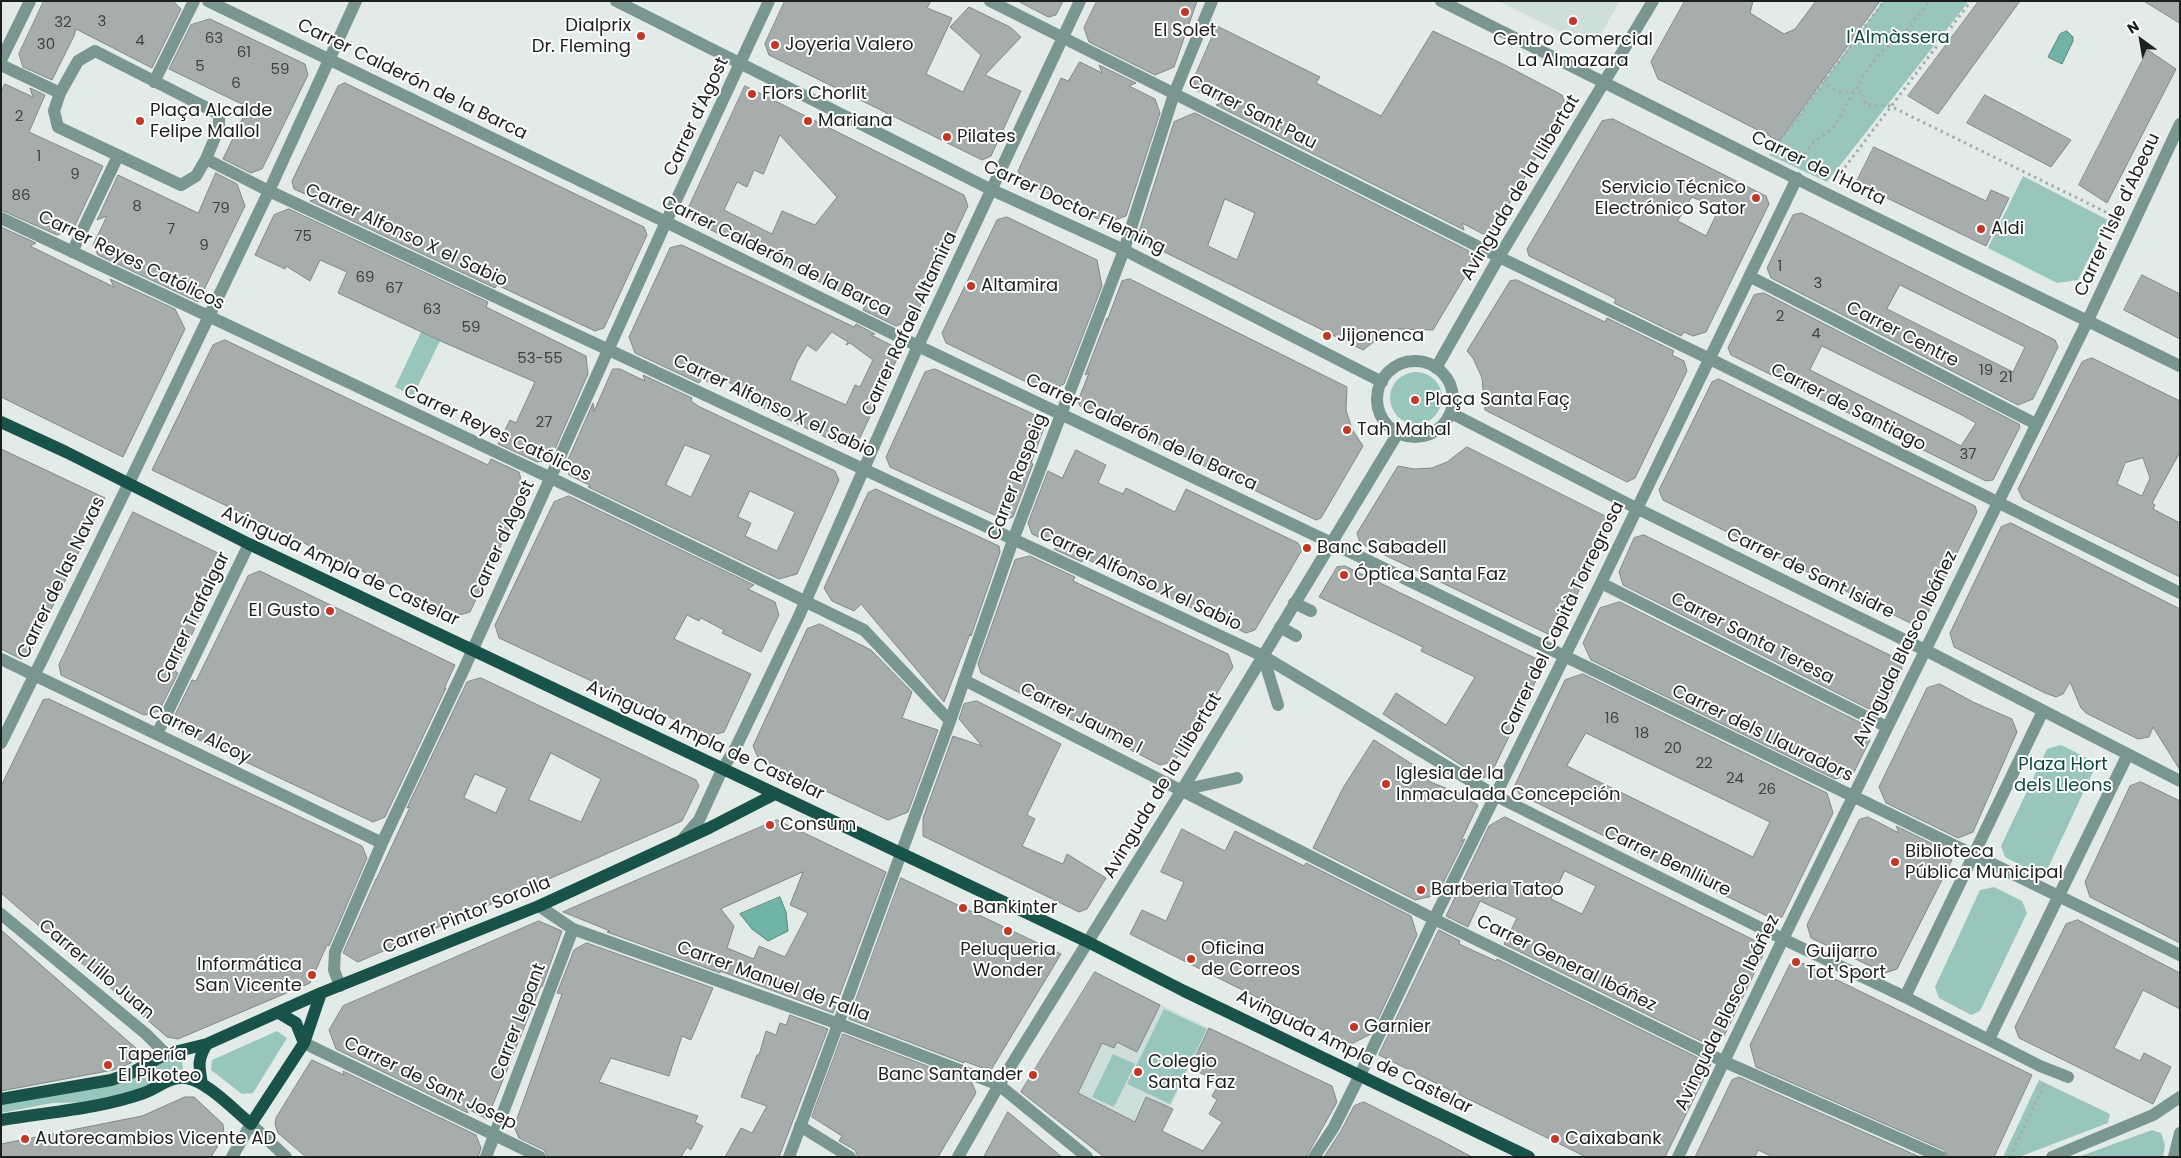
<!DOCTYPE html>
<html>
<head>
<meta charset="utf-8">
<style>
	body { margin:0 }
	#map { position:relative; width:2181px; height:1158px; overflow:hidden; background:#e3ebe9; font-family:Poppins,sans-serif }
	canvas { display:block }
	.frame { position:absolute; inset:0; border:2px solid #1c1f1e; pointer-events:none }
	.north { position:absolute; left:2116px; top:15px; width:50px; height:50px; -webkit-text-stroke:4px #fff; paint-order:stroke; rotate:328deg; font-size:14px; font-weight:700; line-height:20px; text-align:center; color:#1c1f1e }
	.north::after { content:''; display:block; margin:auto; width:18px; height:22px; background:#1c1f1e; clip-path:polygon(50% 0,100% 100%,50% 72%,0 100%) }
</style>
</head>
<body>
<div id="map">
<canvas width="2181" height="1158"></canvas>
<div class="frame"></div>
<div class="north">N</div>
</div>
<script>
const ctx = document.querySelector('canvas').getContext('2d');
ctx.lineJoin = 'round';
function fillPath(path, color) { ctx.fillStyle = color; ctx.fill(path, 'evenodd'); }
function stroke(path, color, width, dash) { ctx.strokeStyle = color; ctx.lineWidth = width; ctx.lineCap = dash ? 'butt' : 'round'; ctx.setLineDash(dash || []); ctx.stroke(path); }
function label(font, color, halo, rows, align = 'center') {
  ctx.font = font + ' Poppins,sans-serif'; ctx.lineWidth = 4; ctx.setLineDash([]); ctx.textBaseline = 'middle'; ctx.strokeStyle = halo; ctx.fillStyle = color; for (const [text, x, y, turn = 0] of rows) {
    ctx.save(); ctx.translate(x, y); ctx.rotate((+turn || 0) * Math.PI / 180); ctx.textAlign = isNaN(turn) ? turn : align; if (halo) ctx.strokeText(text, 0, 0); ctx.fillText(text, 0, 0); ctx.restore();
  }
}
fillPath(new Path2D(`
	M1498 1H1620L1598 40 1581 42Z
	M1128 989 1209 1028 1170 1108 1149 1157 1063 1124Z`), '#cedfdb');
fillPath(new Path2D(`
	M1883 1H1969L1827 182 1769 155Z
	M2023 176 2108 220 2078 280 2057 283 1988 248Z
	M421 332 440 341 413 396 395 387Z
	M1390 398a26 26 0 1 1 52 0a26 26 0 1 1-52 0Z
	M2061 745 2089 759 2093 772 2047 870 2038 874 2005 857 2001 846 2047 749Z
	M1994 887 2022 901 2027 913 1980 1011 1971 1015 1939 998 1935 987 1980 890Z
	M1164 1009 1207 1029 1170 1104 1127 1084Z
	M277 1031 287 1038 253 1093 242 1094 211 1070 212 1060Z
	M1113 1054 1135 1064 1114 1107 1092 1097Z
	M173 1056 182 1060 183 1070 141 1090 87 1102 52 1103 1 1113V1104L135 1077Z
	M2039 1080 2110 1114 2108 1123 2019 1157H2003Z
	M2152 1130 2161 1133 2165 1145 2163 1157H2078Z`), '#99c6bc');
const water = new Path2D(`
	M2067 31 2073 37V41L2062 64 2048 57 2060 34Z
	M780 897 786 912 788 931 768 941 752 929 740 914Z`);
fillPath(water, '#70b4a7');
stroke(water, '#57877e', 1);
const building = new Path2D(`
	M44 1H173L181 9 152 68 76 29 74 36 52 80 23 67 19 54Z
	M785 1H931L927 8 952 18 926 74 963 92 981 55 950 27 969 7 1010 27 1021 37 985 75 1021 91 991 156 982 160 769 55 765 44Z
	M1018 1H1063L1056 15 1049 17Z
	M1097 1H1197L1174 67 1155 75 1089 42 1084 28Z
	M1685 1H1753L1750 13 1784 34 1795 29 1816 1H1880L1779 141 1658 79 1651 62Z
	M1979 1H2020L1938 114 1908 96Z
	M2144 1H2180V23Z
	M210 19 305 64 308 75 262 169 251 173 223 159 248 107 169 69 191 25Z
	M1217 26 1320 77 1316 83 1381 116 1433 31 1505 65 1562 95 1566 106 1494 230 1483 234 1462 223 1464 230 1216 105 1222 103 1198 91 1193 81Z
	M2148 50 2176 69 2107 203 2079 185Z
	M1080 62 1102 73 1099 65 1136 83 1129 86 1155 99 1160 113 1126 216 1106 223 1022 180 1018 171 1061 78 1068 81Z
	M345 83 644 227 647 235 604 328 595 331 497 285 495 288 310 201 316 199 294 189 292 181 338 86Z
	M5 84 33 97 30 88 45 95 29 132 103 166 74 228 57 235 1 210V93Z
	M745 86 964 195 968 206 914 319 896 326 863 310 866 304 692 221 688 209ZM780 135 837 197 815 225 782 211 772 234 724 210 737 182 747 187 754 170 763 174Z
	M1985 95 2071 140 2051 167 1967 123Z
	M1195 113 1469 251 1472 265 1433 330 1398 329 1379 338 1363 350 1142 241 1139 232 1174 122ZM1225 199 1255 213 1237 260 1208 246Z
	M1613 119 1766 196 1769 204 1706 332 1693 336 1684 332 1681 336 1614 303 1616 299 1529 256 1527 249 1602 121ZM1692 197 1719 209 1706 236 1678 221Z
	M1874 147 1986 201 1991 190 2009 198 1986 246 1856 183Z
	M216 173 237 184 245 206 198 302 98 255 93 245 107 216 97 220 118 175 198 213Z
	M289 209 488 302 486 307 586 356 588 374 550 460 537 462 498 444 510 420 516 423 535 382 445 343 338 293 347 272 320 260 310 281 286 266 285 269 255 255 274 215Z
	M1802 213 2055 340 2058 347 2033 399 2018 405 1771 278 1767 268 1793 215ZM1900 285 2025 347 2013 372 1887 309Z
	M1007 217 1097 260 1102 286 1064 384 1047 392 946 343 942 333 997 220Z
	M1 227 36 243 30 246 114 287 110 279 175 309 185 329 123 457 1 397Z
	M682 245 854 327 856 324 875 334 871 335 895 347 898 357 857 444 849 448 746 400 749 392 711 374 708 382 702 379 699 383 635 353 629 337 670 248ZM832 332 848 342 846 345 850 343 873 360 860 387 855 385 846 405 790 380 797 362 807 345 816 351Z
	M2142 275 2180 294V339L2124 310Z
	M1130 279 1347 387 1346 410 1352 429 1363 446 1321 518 1316 520 1080 406 1078 401 1089 373 1085 375 1107 318V321L1122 281Z
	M1517 280 1605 322 1607 318 1674 351 1672 355 1684 361 1687 371 1635 478 1627 482 1485 410 1482 378 1473 358 1467 351 1510 281Z
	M1764 293 2019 424 2020 427 1993 480 1986 481 1731 355 1728 348 1754 295ZM1822 346 1962 415 1976 423 1961 446 1942 436 1810 370Z
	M225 340 488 465 491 459 519 472 525 494 470 612 456 616 152 470 213 345Z
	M2092 358 2180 401V452L2152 503 2155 505 2153 509 2180 523V577L2034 505 2023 499 2018 489 2082 362ZM2143 458 2150 478 2142 496 2117 484 2125 463Z
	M613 369H620L645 381 643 375 692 398 691 401 698 406 835 471 839 480 797 574 779 579 762 571 588 487 591 486 569 475 567 462 593 403 594 411ZM685 445 711 455 691 497 666 485ZM750 491 795 512 777 551 745 536 751 523 738 517Z
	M935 369 1044 419 1045 425 1031 463 1033 464 1013 517 1005 520 890 467 886 457 925 372Z
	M1719 379 1975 506 1977 512 1924 621 1914 625 1663 500 1659 490 1712 382Z
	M1467 447 1607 517 1611 525 1558 633 1550 635 1360 543 1357 533 1398 466 1414 469 1432 468 1447 462Z
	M1 449 105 498 28 657 21 659 1 649Z
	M1076 450 1106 465 1098 483 1123 494 1126 488 1175 512 1186 489 1298 543 1302 550 1255 630 1246 633 1084 558 1082 562 1054 549 1061 547 1032 534 1028 523 1048 471 1062 478Z
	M876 489 999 546 1000 552 971 636 970 634 944 702 861 604 854 611 832 601 824 588 868 493Z
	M569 496 754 585 748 589 775 602 779 615 761 652 722 633 724 630 701 618 699 621 687 615 674 639 751 674 724 732 710 736 499 638 495 625 554 502Z
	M133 512 220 554 224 565 175 671 178 673 159 711 144 715 61 675 59 665Z
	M2011 523 2180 609V770L2153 727 2149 737 2138 739 2086 713 2081 708 2070 682 2063 694 2056 697 2045 693 1954 647 1950 633 2001 527Z
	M1644 535 1900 660 1902 669 1887 703 1869 709 1623 585 1619 572 1634 538Z
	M1030 556 1075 577 1073 581 1228 654 1233 667 1175 761 1160 765 981 673 978 664 1015 560Z
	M1345 566 1539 660 1542 668 1490 776 1481 778 1383 714 1396 693 1446 725 1475 677 1421 651 1423 647 1319 597 1337 567Z
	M260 571 455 665 444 689 446 688 385 817 373 822 180 731 174 717 192 680 196 681 248 576Z
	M1620 602 1863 724 1870 740 1853 774 1835 779 1591 660 1583 643 1600 608Z
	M820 624 871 650 912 692 902 718 938 730 908 812 888 820 759 760 753 746 807 629Z
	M1583 674 1827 793 1833 813 1782 917 1773 919 1519 794 1515 785 1565 680ZM1586 733 1770 822 1753 857 1567 766Z
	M481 678 696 780 699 786 682 821 358 962 343 953 376 879V880L410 807 407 808 467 682ZM551 753 601 779 581 822 529 800ZM475 774 507 788 496 813 464 798Z
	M1940 684 1973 702 2012 719 2017 732 1973 832 1958 838 1886 803 1879 787 1927 688Z
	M49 699 362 846 367 858 329 946 327 945 310 983 178 1039 167 1037 1 893V786L43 700Z
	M977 701 1061 744 1027 815 1035 819 1022 846 1063 864 1067 854 1106 878 1087 909 1079 912 923 836V818L953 736 982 746 959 719 964 704Z
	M1374 740 1431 776 1428 781 1463 795 1478 805 1461 841 1465 839 1437 895 1415 900 1313 848 1343 788Z
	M2141 782 2180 801V943L2090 897 2085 882 2130 786Z
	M1505 817 1762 944 1765 951 1724 1036 1705 1043 1504 944 1517 918 1480 901 1468 927 1446 916 1489 826ZM1565 871 1596 886 1582 914 1551 899Z
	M1868 817 1899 833 1896 826 1937 846 1930 849 1952 860 1897 969 1885 973 1811 938 1807 925 1859 820Z
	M777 820 886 872 833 1013 720 971V973L607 932 610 931 563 912ZM803 872 790 905 808 913 785 957 759 946 754 959 727 948 734 926 721 909Z
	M1182 829 1225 851 1235 831 1304 866 1306 863 1411 916 1417 935 1371 1034 1351 1044 1130 934 1142 910 1166 921 1184 882 1161 872Z
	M901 878 1061 954 991 1070 987 1067 985 1069 964 1061V1063L849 1019Z
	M2078 920 2180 973V1009L2143 990 2114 1048 2140 1061 2144 1053 2171 1067 2153 1104 2019 1038 2015 1027 2066 924Z
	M539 921 562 931 542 987 541 986 487 1119 466 1108 468 1113 336 1049 329 1030 343 1006Z
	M1 930 137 1049 131 1063 113 1070 1 1091Z
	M1439 930 1460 941 1459 944 1496 961 1497 959 1711 1064 1665 1157H1586L1379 1055Z
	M587 943 713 988 691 1040 682 1036 669 1076 611 1058 599 1082 698 1116 695 1122 703 1126 691 1150 687 1147 681 1157H548L544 1150 519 1138 514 1127 562 994 557 993 574 950Z
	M1798 961 2032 1075 1994 1157H1949L1944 1150 1756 1067 1750 1045 1790 964Z
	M1095 972 1160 1005 1137 1052 1117 1042 1114 1048 1102 1043 1078 1093 1135 1122 1146 1097 1173 1109 1162 1131 1203 1151 1222 1122 1209 1114 1217 1100 1212 1096 1220 1082 1190 1068 1209 1028 1332 1086 1337 1102 1306 1157H1104L1021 1092Z
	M790 1015 828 1029 779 1157H725L741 1128 752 1133 767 1106 741 1097 757 1055H759L766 1031 776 1035 780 1023 786 1025Z
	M843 1034 972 1083 976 1093 938 1157H858L855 1150 839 1141 842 1136 812 1117Z
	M312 1060 344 1075 343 1071 476 1135 481 1148 478 1157H306L278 1133 275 1124 276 1118Z
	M1739 1077 1920 1157H1773L1758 1150 1755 1157H1695L1732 1080Z
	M185 1097H194L223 1124 224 1136 211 1157H1V1144L142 1116Z
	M1364 1102 1442 1141 1472 1157H1324L1341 1131 1354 1106Z
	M1008 1112 1045 1143 1062 1157H984Z`);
fillPath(building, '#a6adac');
stroke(building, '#818886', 1);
stroke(new Path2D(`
	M1825 79C1830 96 1850 91 1863 93L1866 105 1890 106 2120 219
	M1772 152 1884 1
	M1796 164 1814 142 1833 128 1862 78 1880 53 1904 33 1929 1
	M1833 183 1971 1
	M2010 1157 2045 1083`), '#a5acaa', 3, [2.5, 4]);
stroke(new Path2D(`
	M208 1 666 222 918 346 1344 549 2180 955
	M616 1 992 190 1124 250 1382 382
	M990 1 1499 257 1710 359 2180 593
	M1441 1 1825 193 2180 366
	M95 51 219 114V128L206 159 196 176 181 185 58 127 54 111 60 93 78 61Z
	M1 60 30 1
	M1 65 60 93
	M154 82 194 1
	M206 159 269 191 1263 656 1496 796 1783 939 1905 997 2040 1066 2068 1077
	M1 218 551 478 864 630 950 721
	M72 252 118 156
	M1751 277 2036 424
	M1377 399a38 38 0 1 1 76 0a38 38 0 1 1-76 0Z
	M1436 368 1499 257 1653 1
	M1451 413 1636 508 1925 650 2180 781
	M1601 583 1887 727
	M1294 603 1311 611
	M1280 627 1296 636
	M1263 656 1278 705
	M1 659 382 843
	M964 680 1434 919 1725 1062 1941 1157
	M157 734 249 544
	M1 743 129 483 269 191 356 1
	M1182 790 1237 778
	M681 841 699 820 722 770 736 747 799 616 918 346 1080 1
	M539 906 573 929 839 1024 999 1085 1087 1157
	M1 914 146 1034 166 1054
	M340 986 334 970 335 952 382 843 464 669 666 222 769 1
	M1905 997 2043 711
	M1989 1039 2127 756
	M304 1043 540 1157
	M800 1126 850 1157
	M232 1157 251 1124 286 1157
	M486 1157 573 929
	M789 1157 950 721 1013 540 1124 250 1174 94 1212 1
	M958 1157 999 1085 1182 790 1398 433
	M1314 1157 1334 1127 1360 1075 1434 919 1601 583 1797 178
	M1678 1157 1783 939 2088 320 2180 124
	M2052 1157 2153 1115 2180 1097
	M2174 1157 2180 1133`), '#7a9690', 12);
stroke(new Path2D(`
	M1 422 66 452 249 544 1088 942 1184 991 1529 1157
	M279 1013 296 1023 304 1043
	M202 1084C199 1067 197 1059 207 1044
	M1 1099 111 1080 131 1073 166 1054 207 1044 321 993 539 906 709 828 775 794
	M1 1120C48 1112 99 1109 144 1093 158 1088 170 1076 186 1078 207 1081 235 1111 251 1124L304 1043 321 993`), '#185249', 12);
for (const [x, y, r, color] of [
	[1185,12,5,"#c33727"],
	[1573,21,5,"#c33727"],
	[641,36,5,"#c33727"],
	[775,45,5,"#c33727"],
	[752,94,5,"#c33727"],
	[140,121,5,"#c33727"],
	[808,121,5,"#c33727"],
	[947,137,5,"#c33727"],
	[1756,198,5,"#c33727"],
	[1981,229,5,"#c33727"],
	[971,286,5,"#c33727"],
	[1327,336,5,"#c33727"],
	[1415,400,5,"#c33727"],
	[1347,430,5,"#c33727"],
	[1307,548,5,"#c33727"],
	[1344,575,5,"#c33727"],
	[330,611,5,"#c33727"],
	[1386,784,5,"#c33727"],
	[770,825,5,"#c33727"],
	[1895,862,5,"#c33727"],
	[1421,890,5,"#c33727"],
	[963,908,5,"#c33727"],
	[1008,931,5,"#c33727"],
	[1191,959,5,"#c33727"],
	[1796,962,5,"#c33727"],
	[312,975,5,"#c33727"],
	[1354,1027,5,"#c33727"],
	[108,1065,5,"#c33727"],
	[1138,1072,5,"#c33727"],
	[1033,1075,5,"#c33727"],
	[25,1139,5,"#c33727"],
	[1555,1139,5,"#c33727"]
]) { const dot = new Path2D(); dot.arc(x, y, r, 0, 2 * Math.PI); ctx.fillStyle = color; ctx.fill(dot); stroke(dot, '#fff', 2); }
label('15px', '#3e4242', null, [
	["3",102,22],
	["32",63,23],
	["63",214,39],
	["4",140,41],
	["30",46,45],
	["61",244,53],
	["5",200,67],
	["59",280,70],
	["6",236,84],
	["2",19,117],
	["1",39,157],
	["9",75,175],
	["86",21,196],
	["8",137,207],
	["79",221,209],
	["7",171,230],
	["75",303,237],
	["9",204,246],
	["1",1780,267],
	["69",365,278],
	["3",1818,284],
	["67",394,289],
	["63",432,310],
	["2",1780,317],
	["59",471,328],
	["4",1816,334],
	["53-55",540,359],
	["19",1986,371],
	["21",2006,378],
	["27",544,423],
	["37",1968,455],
	["16",1612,719],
	["18",1642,734],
	["20",1673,749],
	["22",1704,764],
	["24",1735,779],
	["26",1767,790]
]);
label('18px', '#1c1f1e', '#fff', [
	["Dialprix",631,26,"right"],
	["Dr. Fleming",631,47,"right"],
	["El Solet",1185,31,"center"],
	["Centro Comercial",1573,40,"center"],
	["La Almazara",1573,61,"center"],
	["Joyeria Valero",785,45],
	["Flors Chorlit",762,94],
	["Plaça Alcalde",150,111],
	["Felipe Mallol",150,132],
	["Mariana",818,121],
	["Pilates",957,137],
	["Servicio Técnico",1746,188,"right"],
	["Electrónico Sator",1746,209,"right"],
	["Aldi",1991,229],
	["Altamira",981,286],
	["Jijonenca",1337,336],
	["Plaça Santa Faç",1425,400],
	["Tah Mahal",1357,430],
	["Banc Sabadell",1317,548],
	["Óptica Santa Faz",1354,575],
	["El Gusto",320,611,"right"],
	["Iglesia de la",1396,774],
	["Inmaculada Concepción",1396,795],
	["Consum",780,825],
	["Biblioteca",1905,852],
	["Pública Municipal",1905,873],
	["Barberia Tatoo",1431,890],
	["Bankinter",973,908],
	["Oficina",1201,949],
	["de Correos",1201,970],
	["Peluqueria",1008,950,"center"],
	["Wonder",1008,971,"center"],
	["Guijarro",1806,952],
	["Tot Sport",1806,973],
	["Informática",302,965,"right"],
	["San Vicente",302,986,"right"],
	["Garnier",1364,1027],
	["Tapería",118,1055],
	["El Pikoteo",118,1076],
	["Colegio",1148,1062],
	["Santa Faz",1148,1083],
	["Banc Santander",1023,1075,"right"],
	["Autorecambios Vicente AD",35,1139],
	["Caixabank",1565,1139]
], 'left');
label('18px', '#0b493f', '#fff', [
	["l'Almàssera",1898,38],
	["Plaza Hort",2063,765],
	["dels Lleons",2063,786]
]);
label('18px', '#1c1f1e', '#fff', [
	["Carrer Calderón de la Barca",412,80,26],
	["Carrer Sant Pau",1252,113,27],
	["Carrer d'Agost",697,117,-65],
	["Carrer de l'Horta",1818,169,26],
	["Avinguda de la Llibertat",1521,188,-59],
	["Carrer Doctor Fleming",1074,208,25],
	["Carrer l'Isle d'Abeau",2118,215,-65],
	["Carrer Alfonso X el Sabio",406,236,25],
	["Carrer Calderón de la Barca",776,257,26],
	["Carrer Reyes Católicos",131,261,26],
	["Carrer Rafael Altamira",910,324,-65],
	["Carrer Centre",1902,335,27],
	["Carrer Alfonso X el Sabio",774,407,25],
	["Carrer de Santiago",1848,408,27],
	["Carrer Calderón de la Barca",1141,433,25],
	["Carrer Reyes Católicos",497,434,25],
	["Carrer Raspeig",1018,477,-69],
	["Carrer d'Agost",503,540,-65],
	["Avinguda Ampla de Castelar",340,567,25],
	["Carrer de Sant Isidre",1810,574,26],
	["Carrer de las Navas",62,578,-64],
	["Carrer Alfonso X el Sabio",1140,580,25],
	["Carrer Trafalgar",194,618,-64],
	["Carrer del Capità Torregrosa",1563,619,-64],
	["Carrer Santa Teresa",1752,639,27],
	["Avinguda Blasco Ibáñez",1906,649,-64],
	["Carrer Jaume I",1081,719,27],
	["Carrer dels Llauradors",1762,734,26],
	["Carrer Alcoy",199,735,26],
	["Avinguda Ampla de Castelar",705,741,25],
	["Avinguda de la Llibertat",1163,786,-59],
	["Carrer Benlliure",1667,862,26],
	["Carrer Pintor Sorolla",467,916,-22],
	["Carrer General Ibáñez",1566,964,26],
	["Carrer Lillo Juan",96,970,40],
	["Carrer Manuel de Falla",773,982,20],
	["Avinguda Blasco Ibáñez",1728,1013,-64],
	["Carrer Lepant",519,1022,-69],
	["Avinguda Ampla de Castelar",1354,1053,26],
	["Carrer de Sant Josep",430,1084,26]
]);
</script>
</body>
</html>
